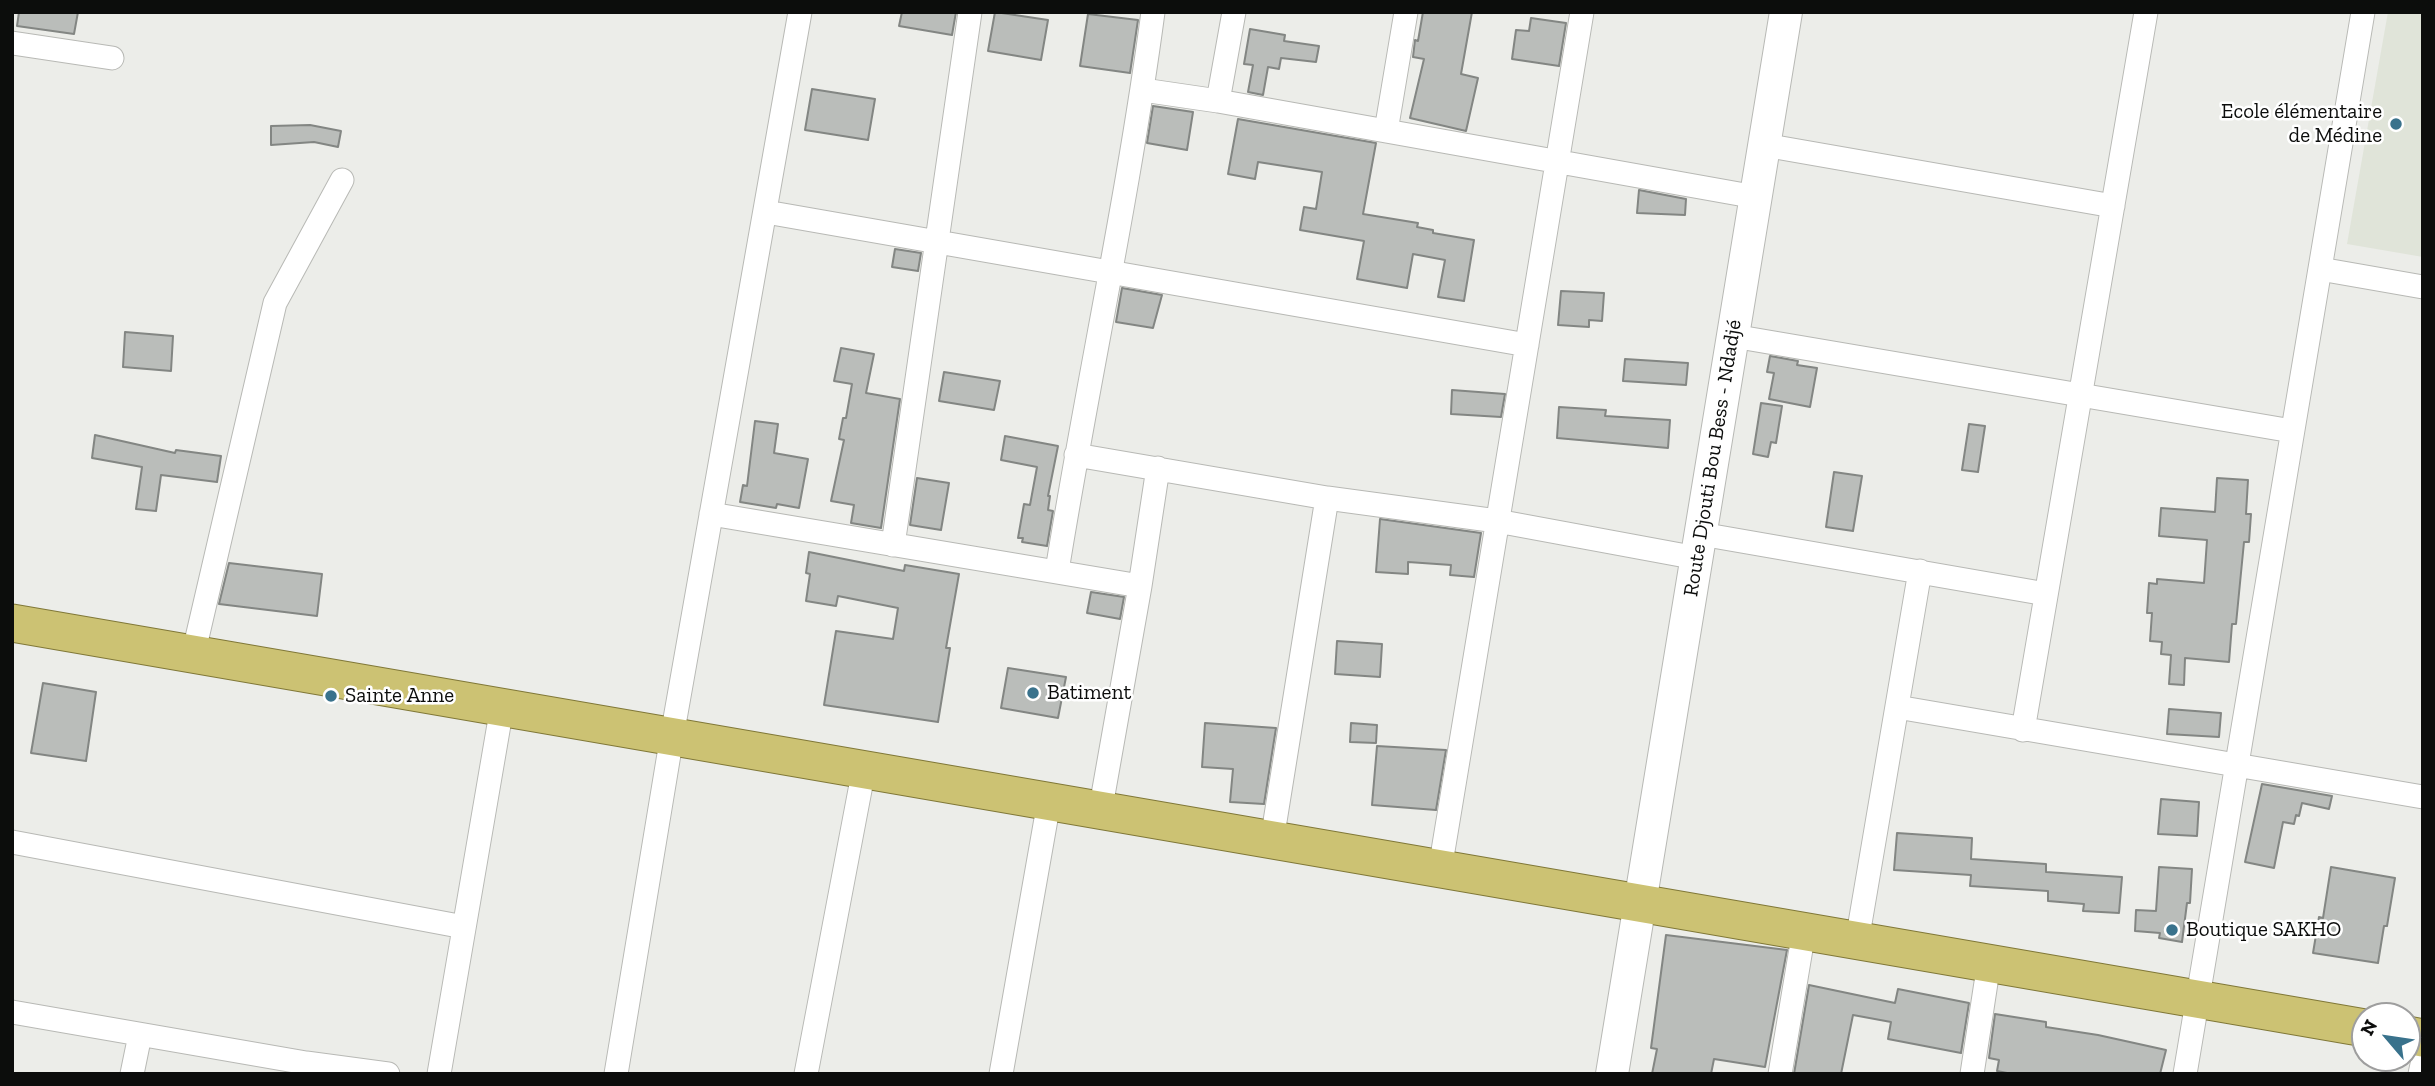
<!DOCTYPE html>
<html>
<head>
<meta charset="utf-8">
<style>
	body { margin:0 }
	#map { position:relative; width:2435px; height:1086px; overflow:hidden; background:#ecede9; font-family:"Zilla Slab",serif }
	canvas { display:block }
	.frame { position:absolute; inset:0; border:14px solid #0c0d0c; pointer-events:none }
	.north { position:absolute; left:2351px; top:1002px; width:70px; height:70px; box-sizing:border-box; background:#fff; border:2px solid #9e9e9e; border-radius:50%; rotate:299deg; font-size:19px; font-weight:700; line-height:28px; text-align:center; color:#0c0d0c }
	.north::after { content:''; display:block; margin:auto; width:24px; height:32px; background:#39728c; clip-path:polygon(50% 0,100% 100%,50% 72%,0 100%) }
</style>
</head>
<body>
<div id="map">
<canvas width="2435" height="1086"></canvas>
<div class="frame"></div>
<div class="north">N</div>
</div>
<script>
const ctx = document.querySelector('canvas').getContext('2d');
ctx.lineJoin = 'round';
function fillPath(path, color) { ctx.fillStyle = color; ctx.fill(path, 'evenodd'); }
function stroke(path, color, width, dash) { ctx.strokeStyle = color; ctx.lineWidth = width; ctx.lineCap = dash ? 'butt' : 'round'; ctx.setLineDash(dash || []); ctx.stroke(path); }
function label(font, color, halo, rows, align = 'center') {
  ctx.font = font + ' "Zilla Slab",serif'; ctx.lineWidth = 5; ctx.setLineDash([]); ctx.textBaseline = 'middle'; ctx.strokeStyle = halo; ctx.fillStyle = color; for (const [text, x, y, turn = 0] of rows) {
    ctx.save(); ctx.translate(x, y); ctx.rotate((+turn || 0) * Math.PI / 180); ctx.textAlign = isNaN(turn) ? turn : align; if (halo) ctx.strokeText(text, 0, 0); ctx.fillText(text, 0, 0); ctx.restore();
  }
}
fillPath(new Path2D(`
	M2388 12H2423V257L2347 244Z`), '#e0e4d9');
const building = new Path2D(`
	M19 12H78L74 34 17 26Z
	M902 12H956L952 35 899 26Z
	M995 12 1048 20 1041 60 988 51Z
	M1423 12H1472L1461 74 1478 78 1466 131 1410 118 1424 59 1413 57 1415 40 1418 41Z
	M1088 14 1138 20 1130 73 1080 66Z
	M1531 18 1566 23 1559 66 1512 59 1516 30 1529 31Z
	M1250 29 1285 35 1284 41 1319 46 1316 62 1281 58 1279 69 1268 67 1263 95 1248 92 1253 65 1244 64Z
	M812 89 875 99 868 140 805 130Z
	M1153 106 1193 112 1187 150 1147 143Z
	M1238 119 1376 143 1363 214 1418 223 1417 227 1433 230V233L1474 240 1464 301 1438 297 1445 260 1413 254 1407 288 1357 279 1364 241 1300 230 1304 207 1316 209 1322 172 1258 162 1255 179 1228 174Z
	M310 125 341 131 338 147 314 142 271 145V126Z
	M1639 190 1686 199 1685 215 1637 213Z
	M895 249 921 253 918 271 892 267Z
	M1122 288 1162 295 1153 328 1116 322Z
	M1561 291 1604 293 1602 321 1589 320V327L1558 325Z
	M125 332 173 336 171 371 123 367Z
	M841 348 874 354 866 393 900 399 881 528 851 523 854 505 831 501 844 440 839 439 843 418H846L852 384 834 381Z
	M1770 356 1798 361 1797 365 1817 368 1810 407 1769 399 1774 373 1767 372Z
	M1625 359 1688 363 1686 385 1623 381Z
	M944 372 1000 381 994 410 939 401Z
	M1452 390 1505 394 1501 417 1451 414Z
	M1761 403 1782 406 1776 443 1771 442 1768 457 1753 454Z
	M1559 407 1606 410 1605 416 1670 420 1668 448 1557 438Z
	M755 421 778 424 774 453 808 459 799 508 777 504 776 508 740 502 743 485 747 486Z
	M1969 424 1985 426 1978 472 1962 470Z
	M95 435 175 453 176 450 221 456 217 482 161 475 156 511 136 509 142 467 92 458Z
	M1005 436 1058 446 1048 496H1050L1048 510 1053 511 1047 546 1022 542 1023 538H1018L1024 504 1030 505 1037 467 1001 460Z
	M1834 472 1862 476 1853 531 1826 527Z
	M917 478 949 483 941 530 910 525Z
	M2217 478 2248 480 2246 514H2251L2249 542H2244L2236 624H2232L2229 662 2185 658 2184 685 2169 684 2171 655 2161 654 2162 642 2150 641 2152 613H2147L2149 583 2157 584V579L2204 583 2207 540 2159 536 2161 508 2215 512Z
	M1380 519 1481 533 1474 577 1450 575 1451 565 1408 562V574L1376 572Z
	M809 552 904 571 905 565 959 574 946 648H950L938 722 824 705 836 631 893 639 898 608 838 596 836 606 806 601 810 574 806 573Z
	M229 563 322 574 317 616 219 604Z
	M1091 592 1124 597 1120 619 1087 613Z
	M1337 641 1382 644 1380 677 1335 674Z
	M1008 668 1066 677 1058 718 1001 708Z
	M43 683 96 692 86 761 31 753Z
	M2169 709 2221 713 2219 737 2167 734Z
	M1205 723 1276 728 1264 804 1230 802 1233 769 1202 767Z
	M1351 723 1377 725 1376 743 1350 742Z
	M1377 746 1446 750 1436 810 1372 805Z
	M2262 784 2332 796 2329 809 2302 803 2299 816 2296 815 2294 824 2283 822 2274 868 2245 862Z
	M2161 799 2199 802 2197 836 2158 834Z
	M1897 833 1972 838 1971 859 2046 864V872L2122 877 2119 913 2083 911 2084 904 2048 901V891L1970 886 1971 875 1894 870Z
	M2159 867 2192 869 2190 903H2187L2182 942 2159 938 2160 933 2135 931 2136 910 2156 911Z
	M2331 867 2395 878 2387 926H2384L2378 963 2313 953 2319 917 2323 918Z
	M1666 935 1787 950 1765 1067 1714 1059 1711 1074H1652L1657 1049 1651 1048Z
	M1809 985 1895 1003 1898 989 1969 1003 1961 1053 1888 1039 1891 1022 1853 1015 1841 1074H1794Z
	M1995 1014 2046 1022V1027L2098 1035 2166 1050 2160 1074H2012L1997 1071 1999 1060 1989 1058Z`);
fillPath(building, '#babdba');
stroke(building, '#838683', 2);
const minor = new Path2D(`
	M12 43 112 58
	M1143 90 1218 101 1756 197
	M1218 101 1234 12
	M1386 131 1406 12
	M1764 145 2113 206
	M766 212 1527 345
	M2320 269 2423 287
	M1733 336 2292 431
	M1076 455 1327 498 1497 521 1697 558
	M711 514 1140 586
	M1701 534 2046 594
	M893 545 970 12
	M1057 571C1087 384 1128 200 1153 12
	M193 655 275 303 342 180
	M1897 707 2423 797
	M2023 730 2146 12
	M1100 812 1140 586 1158 468
	M1272 840 1327 498
	M12 842 464 927
	M1440 869 1582 12
	M1857 941 1920 571
	M12 1012 306 1063 388 1074
	M132 1074 140 1035
	M439 1074 502 707
	M616 1074 672 736 800 12
	M806 1074 864 769
	M1001 1074 1049 802
	M1780 1074 1804 931
	M1972 1074 1989 963
	M2185 1074 2363 12
	M2420 1074 2423 1060`);
const secondary = new Path2D(`
	M1612 1074 1786 12`);
const trunk = new Path2D(`
	M12 623 2365 1028
	M2407 1035 2423 1038`);
stroke(minor, '#b8b9b5', 25);
stroke(secondary, '#b8b9b5', 34);
stroke(trunk, '#807838', 39);
stroke(minor, '#fff', 23);
stroke(secondary, '#fff', 32);
stroke(trunk, '#ccc273', 37);
for (const [x, y, r, color] of [
	[2396,124,7,"#39728c"],
	[1033,693,7,"#39728c"],
	[331,696,7,"#39728c"],
	[2172,930,7,"#39728c"]
]) { const dot = new Path2D(); dot.arc(x, y, r, 0, 2 * Math.PI); ctx.fillStyle = color; ctx.fill(dot); stroke(dot, '#fff', 2.5); }
label('21px', '#0c0d0c', '#fff', [
	["Ecole élémentaire",2382,112,"right"],
	["de Médine",2382,136,"right"],
	["Batiment",1047,693],
	["Sainte Anne",345,696],
	["Boutique SAKHO",2186,930]
], 'left');
label('21px', '#0c0d0c', '#fff', [
	["Route Djouti Bou Bess - Ndadjé",1713,458,-81]
]);
</script>
</body>
</html>
